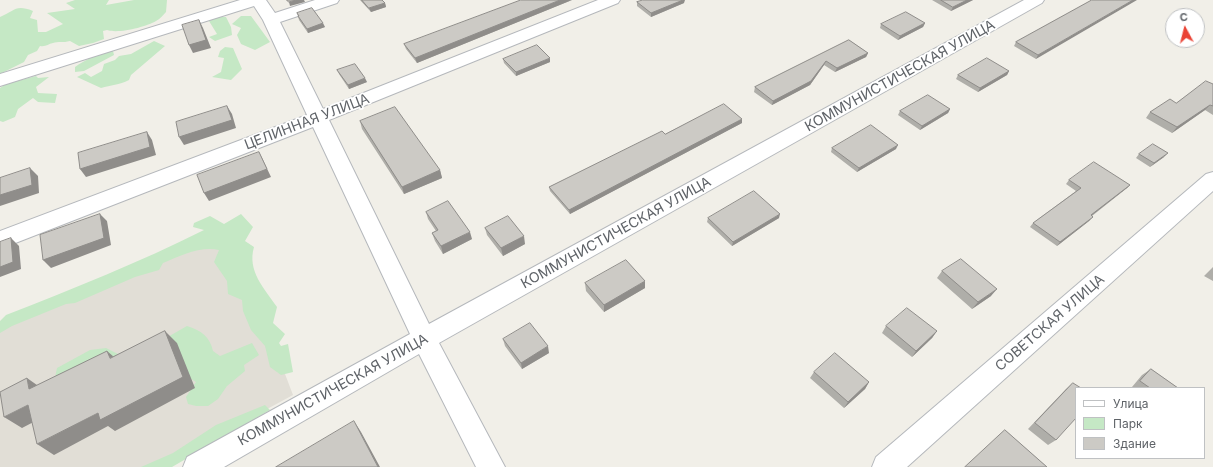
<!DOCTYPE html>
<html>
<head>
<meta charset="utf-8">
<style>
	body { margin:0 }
	#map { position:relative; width:1213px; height:467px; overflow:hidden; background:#f1efe8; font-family:Inter,sans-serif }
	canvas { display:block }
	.legend { position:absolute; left:1075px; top:387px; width:130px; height:72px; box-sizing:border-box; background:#fff; border:1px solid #bfc1c3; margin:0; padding:5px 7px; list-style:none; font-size:12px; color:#5f6368 }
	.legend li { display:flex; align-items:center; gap:8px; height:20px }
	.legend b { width:20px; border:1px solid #bfc1c3 }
	.north { position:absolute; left:1165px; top:8px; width:40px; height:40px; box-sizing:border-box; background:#fff; border:1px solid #bfc1c3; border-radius:50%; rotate:353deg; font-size:11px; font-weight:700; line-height:16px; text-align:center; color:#5f6368 }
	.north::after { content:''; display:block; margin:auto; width:14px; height:18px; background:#ea4335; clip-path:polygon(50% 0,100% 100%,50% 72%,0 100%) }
</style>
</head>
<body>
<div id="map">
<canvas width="1213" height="467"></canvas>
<ul class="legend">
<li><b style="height:5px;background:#fff"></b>Улица</li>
<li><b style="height:11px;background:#c5e8c5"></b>Парк</li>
<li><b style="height:11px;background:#cccac5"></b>Здание</li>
</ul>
<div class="north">С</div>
</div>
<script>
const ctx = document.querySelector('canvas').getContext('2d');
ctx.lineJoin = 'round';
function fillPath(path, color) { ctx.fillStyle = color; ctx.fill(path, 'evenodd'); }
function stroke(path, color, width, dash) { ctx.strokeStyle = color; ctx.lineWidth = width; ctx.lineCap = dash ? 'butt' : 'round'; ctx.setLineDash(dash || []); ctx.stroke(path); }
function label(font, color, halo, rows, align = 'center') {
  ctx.font = font + ' Inter,sans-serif'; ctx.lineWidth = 3.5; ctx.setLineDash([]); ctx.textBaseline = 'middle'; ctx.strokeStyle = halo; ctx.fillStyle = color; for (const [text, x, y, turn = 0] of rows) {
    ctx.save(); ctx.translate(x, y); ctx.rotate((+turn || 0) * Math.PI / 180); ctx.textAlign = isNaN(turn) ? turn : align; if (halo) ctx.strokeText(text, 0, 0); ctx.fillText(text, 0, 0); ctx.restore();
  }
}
fillPath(new Path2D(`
	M213 234 247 274 293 395 160 467H0V325Z`), '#e1ded6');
fillPath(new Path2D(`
	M75 0H109L106 5 134 0H167L166 12C163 15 160 19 156 21 146 27 118 34 107 30L103 31 104 39 93 43 79 46 70 41C63 43 58 41 53 43 48 44 46 47 40 46L37 51 28 55 24 62 0 74V17C15 11 15 4 33 11L30 18 37 20 38 32H46L63 24 47 13 75 9 66 3Z
	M241 16H251L270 42 255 50 241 44 237 35 241 28 232 24Z
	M218 17H226L231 27 232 35 215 41 209 37 217 34 209 21Z
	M154 41 165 46 131 75 129 80C119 85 111 85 101 88L77 77 85 73 91 77 102 71 104 64 115 60 119 56 131 54Z
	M225 47 233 48 242 69 231 80 212 77 221 72 224 58 218 57 220 51Z
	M113 51 114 55 84 71 75 72V67C85 60 100 52 113 51Z
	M36 76 38 78 49 77 36 87 38 93 57 94 55 103 38 102 33 98 18 109 15 117 3 122 0 121V88L6 84Z
	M241 214 253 227 245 241 254 247C247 271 264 288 277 307L273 323 285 334 279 343 281 346 288 344 293 372 281 375 270 367 265 346 251 330 243 311 242 300 228 294 227 281 214 262 219 250C200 246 180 256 163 263L159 270 135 277 75 303 66 304 12 326 0 333V321L6 315C73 289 140 262 204 230L193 227 194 223 210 216 224 224Z
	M187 326C201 330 210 337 213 351L220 356 252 343 259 355 244 365 245 371 227 386 218 399 208 406H196L188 404 186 397 196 382 185 375 52 392 57 368 90 350 106 348 118 354 143 351Z
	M265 405 270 410 172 467H141L173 453 216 425Z`), '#c5e8c5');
const minor = new Path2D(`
	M240 0H266L275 13 315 0H339L337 3 280 22 323 109 598 0H620L618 3 329 120 429 324 1024 0H1044L1042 3 439 343 505 467H476L419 354 224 467H183L187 457 410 334 313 127 0 249V231L307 115 263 20 254 6 0 86V74Z
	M1213 172V191L907 467H872L876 457 1206 174Z`);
stroke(minor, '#b5b8bc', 2);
fillPath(minor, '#fff');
fillPath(new Path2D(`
	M360 0H382L385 3 386 7 371 12Z
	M572 0 417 63 406 49 404 44Z
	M932 0H973L951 11Z
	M1092 0 1036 59 1014 46 1016 42Z
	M637 2 684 3 651 17 637 6Z
	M297 13 325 27 308 33 299 20Z
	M925 23 923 27 898 40 880 28 881 24Z
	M849 40 868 53 866 57 835 72 824 65 810 85 772 105 754 92 755 87Z
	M503 59 550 62 516 76 504 63Z
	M337 70 367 82 349 89 339 74Z
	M1009 71 1007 75 978 92 956 79 958 75Z
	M1213 84V115L1205 110 1172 133 1146 118 1150 112 1176 103Z
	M950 109 948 113 920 130 898 115 900 111Z
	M360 121 440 170 442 178 404 194 362 129Z
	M742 123 570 214 550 191 549 187 665 134Z
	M832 148 896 149 857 172 831 152Z
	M1139 154 1164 157 1150 167 1136 158Z
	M1069 180 1130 185 1127 188 1092 216 1089 221 1057 246 1030 227 1033 223 1076 191 1066 184Z
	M426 212 472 239 443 254 435 241 432 233 436 231 428 219Z
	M708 218H779L732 246 707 222Z
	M485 228 525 244 503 256 487 235Z
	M1213 267V281L1204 276Z
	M942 271 991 296 972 309 937 278Z
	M585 283 645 288 604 312 586 291Z
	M886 326 937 331 932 338 912 357 882 333Z
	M503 339 549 353 522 369 505 346Z
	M1151 369 1178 388H1133L1132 387 1142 375Z
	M814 372 869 382 865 389 844 408 810 378Z
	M1073 383 1056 440 1048 445 1028 429 1066 389Z
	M1005 430 1047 467H965Z`), '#afaea9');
fillPath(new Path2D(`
	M296 0H304L305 2 290 6 289 2Z
	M560 0H572L417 63 415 58Z
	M683 0H685L684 3 651 17V13Z
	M967 0H973L951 11 953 7Z
	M1133 0H1137L1036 59 1038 55Z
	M385 3 386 7 371 12 369 8Z
	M199 20 203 28 211 48 193 53 189 45Z
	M323 23 325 27 308 33 307 29Z
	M925 23 923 27 898 40 900 36Z
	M868 53 866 57 835 72 837 68Z
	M550 58V62L516 76V72Z
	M826 61 824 65 810 85 772 105 773 101Z
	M1009 71 1007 75 978 92 980 88Z
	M365 78 367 82 349 89 348 85Z
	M1210 105 1205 110 1172 133 1177 127Z
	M227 106 232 114 236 128 184 145 179 137Z
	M950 109 948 113 920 130 922 126Z
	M742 119V123L570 214 569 210Z
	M147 132 152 140 156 155 86 177 80 169Z
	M898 145 896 149 857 172 859 168Z
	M259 152 263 160 271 177 209 201 204 193Z
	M1168 153 1164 157 1150 167 1154 163Z
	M30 168 38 176 39 193 0 206V195Z
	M440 170 442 178 404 194 402 187Z
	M1130 185 1127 188 1087 219 1091 215Z
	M100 214 107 221 111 245 51 268 43 260Z
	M780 214 779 218 732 246 733 242Z
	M1093 217 1089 221 1057 246 1060 242Z
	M470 232 472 239 443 254 441 246Z
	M524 236 525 244 503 256 501 248Z
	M11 238 19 246 21 269 0 277V267Z
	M645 281V288L604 312V305Z
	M997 289 991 296 972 309 978 302Z
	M165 331 177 343 195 388 115 431 108 426 54 455 37 444 98 413Z
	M937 331 932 338 912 357 916 351Z
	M548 346 549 353 522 369 521 363Z
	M107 351 121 363 110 358Z
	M27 378 44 390 29 389Z
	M869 382 865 389 844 408 848 402Z
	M28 405 45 416 22 428 4 417Z
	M354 421 361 432 380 467H378Z`), '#8f8d8a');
const building = new Path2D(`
	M287 0H296L289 2Z
	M362 0H382L385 3 369 8Z
	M521 0H560L415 58 404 44Z
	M643 0H683L651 13 637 2Z
	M941 0H967L953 7Z
	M1092 0H1133L1038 55 1016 42Z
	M312 8 323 23 307 29 298 16H299L297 13Z
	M906 12 925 23 900 36 881 24Z
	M199 20 206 40 189 45 182 25Z
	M849 40 868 53 837 68 826 61 811 81 773 101 755 87Z
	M537 45 550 58 516 72 503 59Z
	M987 58 1009 71 980 88 958 75Z
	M355 64 365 78 348 85 337 70Z
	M1206 81 1213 84V106L1210 105 1177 127 1150 112 1170 99 1176 103Z
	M928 95 950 109 922 126 900 111Z
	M724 104 742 119 569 210 549 187 662 131 665 134Z
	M227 106 232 120 179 137 176 122Z
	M395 107 440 170 402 187 360 121Z
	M871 125 898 145 859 168 832 148Z
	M147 132 150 147 80 169 78 153Z
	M1153 144 1168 153 1154 163 1139 154Z
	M259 152 267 169 204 193 197 175Z
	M1094 162 1130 185 1091 215 1093 217 1060 242 1033 223 1081 188 1069 180Z
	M30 168 32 185 0 195V178Z
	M754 191 780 214 733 242 708 218Z
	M448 201 470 232 441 246 432 233 438 230 426 212Z
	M100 214 104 238 43 260 40 235Z
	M508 216 524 236 501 248 485 228Z
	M11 238 13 262 0 267V242Z
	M961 259 997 289 978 302 942 271Z
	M626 260 645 281 604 305 585 283Z
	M907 308 937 331 916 351 886 326Z
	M530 323 548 346 521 363 503 339Z
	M165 331 183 377 100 420 98 413 37 444 28 405 4 417 0 392 27 378 29 389 107 351 110 358Z
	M835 353 869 382 848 402 814 372Z
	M1151 369 1178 388H1150L1140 381Z
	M1073 383 1081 388H1076V418L1056 440 1035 423Z
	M354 421 378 467H276Z
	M1005 430 1047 467H965Z`);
fillPath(building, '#cccac5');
stroke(building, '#8f8d8a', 1);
label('14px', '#5f6368', '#fff', [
	["КОММУНИСТИЧЕСКАЯ УЛИЦА",900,76,-29],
	["ЦЕЛИННАЯ УЛИЦА",307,122,-21],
	["КОММУНИСТИЧЕСКАЯ УЛИЦА",616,233,-29],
	["СОВЕТСКАЯ УЛИЦА",1050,323,-41],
	["КОММУНИСТИЧЕСКАЯ УЛИЦА",333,390,-29]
]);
</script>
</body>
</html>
